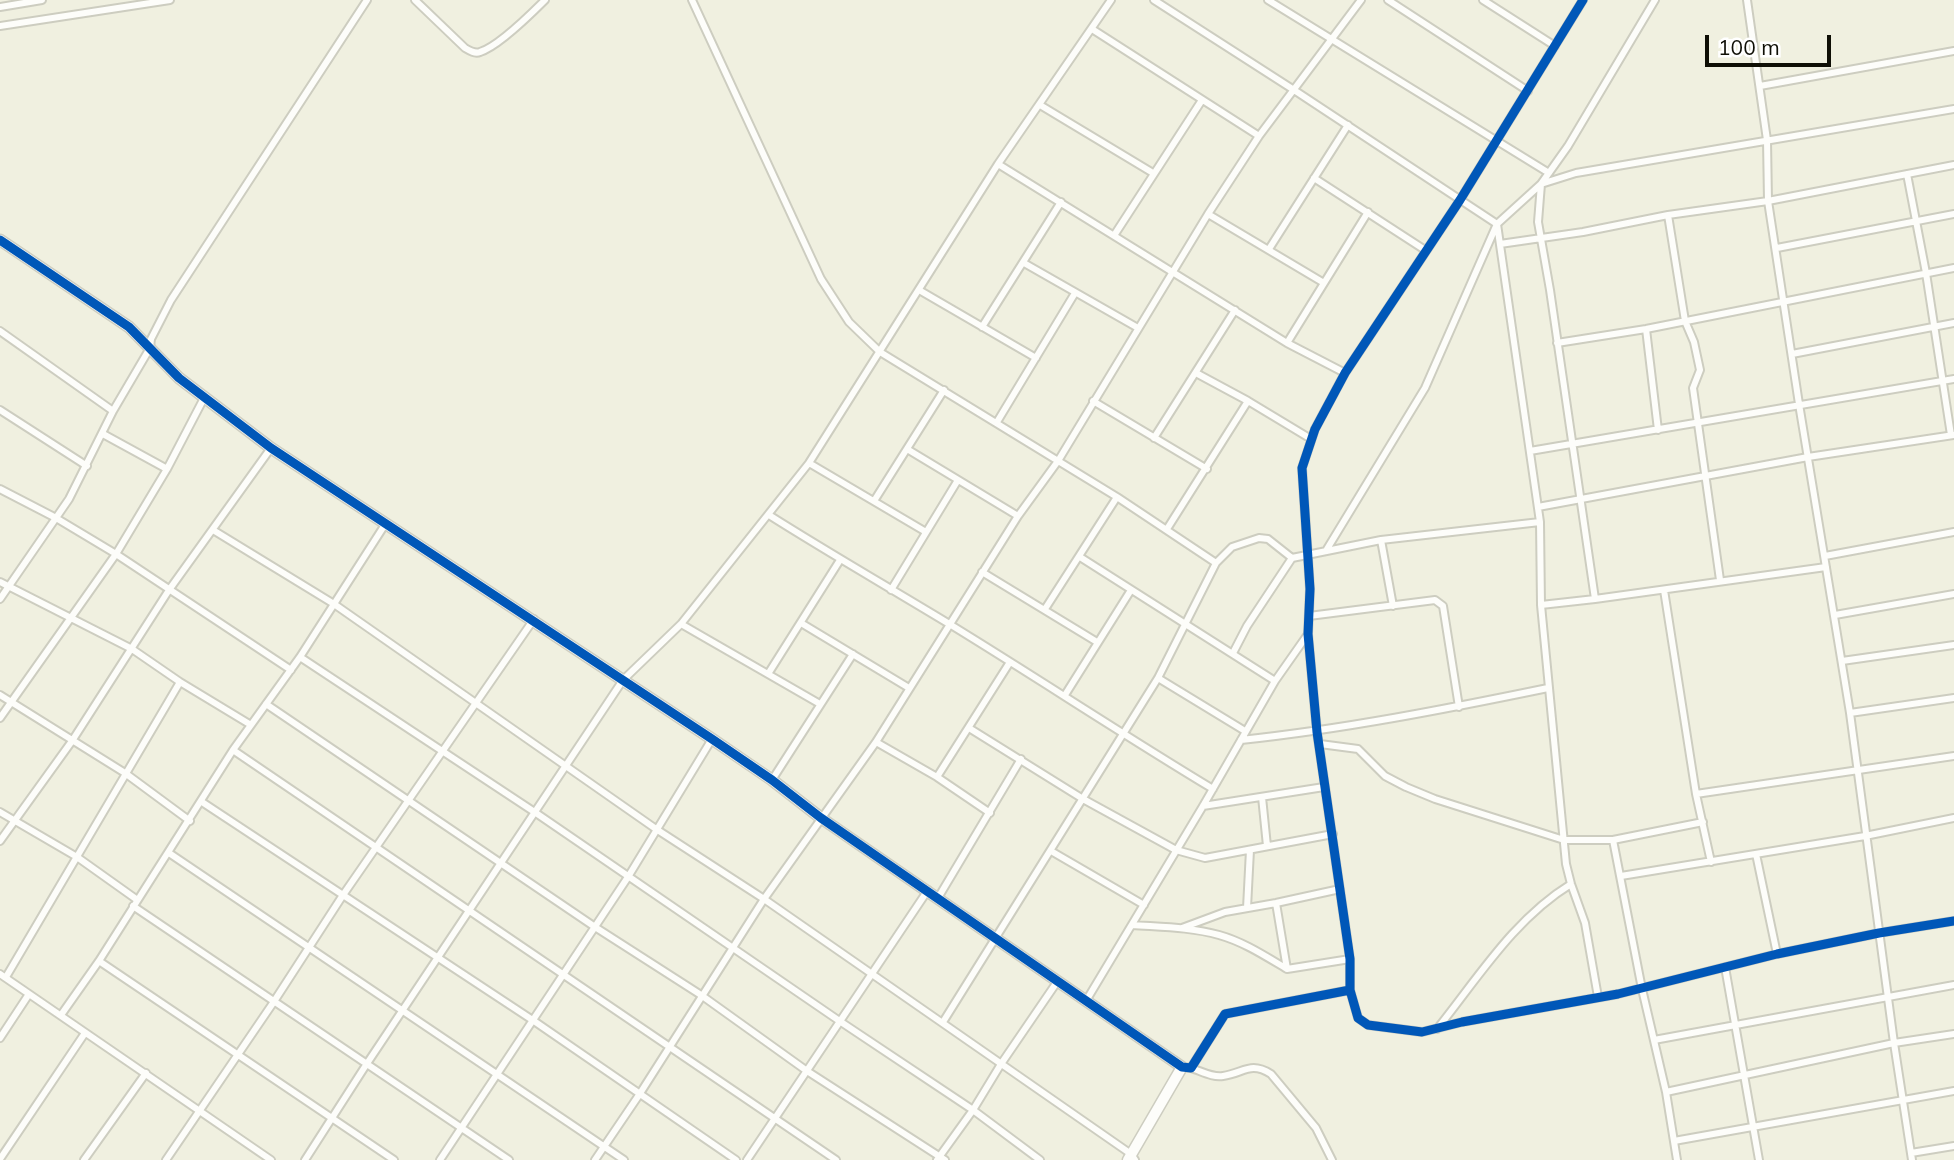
<!DOCTYPE html>
<html>
<head>
<meta charset="utf-8">
<style>
	body { margin:0 }
	#map { position:relative; width:1954px; height:1160px; overflow:hidden; background:#f0f0e0; font-family:Mulish,sans-serif }
	canvas { display:block }
	.scale { position:absolute; left:1705px; top:35px; width:126px; height:32px; box-sizing:border-box; border:4px solid #0f0f06; border-top:0; padding-left:9px; font-size:21px; line-height:24px; white-space:nowrap; color:#0f0f06; -webkit-text-stroke:5px #fff; paint-order:stroke }
</style>
</head>
<body>
<div id="map">
<canvas width="1954" height="1160"></canvas>
<div class="scale">100 m</div>
</div>
<script>
const ctx = document.querySelector('canvas').getContext('2d');
ctx.lineJoin = 'round';
function stroke(path, color, width, dash) { ctx.strokeStyle = color; ctx.lineWidth = width; ctx.lineCap = dash ? 'butt' : 'round'; ctx.setLineDash(dash || []); ctx.stroke(path); }
const street = new Path2D(`
	M415 0 465 48C470 51 475 54 480 52 497 47 532 13 545 0
	M692 0 821 279 849 322 880 352 1117 497 1216 563
	M1154 0 1294 90 1497 224 1540 522 1541 605 1566 864 1571 884 1585 923 1598 997
	M1268 0 1549 173
	M1388 0 1528 91
	M1483 0 1555 46
	M1583 0 1460 200 1345 373 1315 429 1302 468 1310 589 1308 634 1317 732 1350 959V990L1358 1018 1368 1025 1422 1032 1462 1022 1618 994 1777 954 1879 933 1954 921
	M1747 0 1767 140 1768 201 1799 404 1850 713 1894 1043 1912 1160
	M0 7 42 0
	M0 26 170 0
	M1092 29 1259 136
	M1760 86 1954 51
	M1040 105 1153 173
	M998 164 1287 343 1345 373
	M1907 174 1926 273 1951 435
	M1314 178 1425 250
	M1208 214 1324 283
	M1668 215 1685 321 1694 342 1700 370 1693 388 1720 580
	M1115 234 1202 100
	M1500 244 1583 232 1668 215 1768 201 1954 165
	M1777 248 1954 214
	M1269 249 1348 125
	M1024 263 1138 328
	M919 290 1036 358
	M982 327 1061 202
	M1646 329 1658 430
	M0 331 113 411
	M1287 343 1368 212
	M1557 343 1646 329 1954 268
	M1792 354 1954 323
	M1196 373 1248 401 1311 439
	M1093 401 1207 469
	M0 410 87 466
	M997 422 1075 293
	M103 434 167 469
	M1154 438 1235 310
	M907 449 1018 516
	M1530 451 1954 379
	M809 463 926 532
	M0 489 56 518 116 554 291 670
	M874 501 944 390
	M1538 507 1808 457 1954 435
	M769 515C829 553 890 588 951 625 1039 679 1125 736 1213 789
	M1167 529 1248 401
	M213 530 334 604 656 829 764 899 1131 1154 1135 1160
	M1381 540 1393 606
	M1327 549 1425 388 1497 224 1541 184 1576 173 1954 109
	M1825 556 1954 532
	M1080 557 1275 681
	M982 572 1097 642
	M0 582 132 649 180 682 251 725
	M891 590 958 480
	M1664 590 1696 794 1711 862
	M0 599 69 499 113 411 150 348 151 339 171 300 367 0
	M1595 599 1550 290 1538 222 1541 184 1568 146 1655 0
	M1541 605 1595 599 1826 567
	M1045 609 1117 497
	M1835 615 1954 594
	M1309 616 1435 600 1443 606 1459 707
	M801 623 909 688
	M681 624 820 704
	M1233 653 1247 626 1292 558
	M300 657 536 813 841 1022 973 1110 1040 1160
	M1842 661 1954 645
	M768 674 840 560
	M1158 678 1245 731
	M0 695 125 773 190 821
	M1065 695 1131 590
	M266 704 595 927 701 995 807 1071 945 1160
	M1850 713 1954 698
	M0 718 116 554 167 469 204 398
	M969 728 1083 799 1176 850 1205 858 1333 834
	M1241 740C1344 729 1446 709 1548 688
	M876 742 937 777 990 813
	M1320 744 1358 749 1385 776 1406 787 1435 799 1564 840H1613L1703 822
	M233 750 836 1160
	M937 777 1010 662
	M772 780 853 654
	M1696 794 1954 756
	M1262 797 1267 846
	M202 802 534 1021 736 1160
	M1203 806 1324 787
	M0 812 77 857 136 899
	M1613 840 1642 989 1666 1092 1677 1160
	M0 841 72 741 169 590 271 448
	M1051 851 1144 905
	M169 853 624 1160
	M1756 854 1777 954
	M1621 876 1865 836 1954 818
	M938 898 1021 759
	M1276 903 1287 969
	M133 906 509 1160
	M1247 908 1250 850
	M1132 925C1160 927 1191 927 1219 935 1244 942 1265 956 1287 969L1350 959
	M1182 928 1225 912 1276 903 1340 889
	M99 961 394 1160
	M1725 967 1759 1160
	M0 974 271 1160
	M6 977 180 682
	M1086 1001 1203 806 1275 681 1308 634
	M61 1015 99 961 233 750 300 657 386 523
	M943 1022 1158 678 1216 563 1232 547 1259 538 1268 539 1292 558 1381 540 1540 522
	M1437 1029C1478 978 1514 919 1571 884
	M0 1038 29 994
	M1654 1040 1954 985
	M1182 1067 1191 1068 1225 1014 1350 990
	M1191 1068C1201 1071 1213 1078 1223 1076 1244 1073 1250 1061 1271 1074L1316 1128 1332 1160
	M1666 1092 1894 1043 1954 1034
	M1674 1141 1954 1091
	M1911 1153 1954 1146
	M0 1159 85 1033
	M84 1160 146 1073
	M166 1160 273 1003 343 895 534 619
	M305 1160 366 1065 623 680 681 624 809 463 998 164 1111 0
	M440 1160 628 877 712 739
	M595 1160 639 1095 764 899 876 742 1018 516 1058 461 1208 214 1259 136 1361 0
	M747 1160 928 890
	M937 1160 973 1110 1001 1064 1057 982`);
const secondary = new Path2D(`
	M0 240 129 327 179 378 271 448 712 739 772 780 821 818 1182 1067 1128 1160`);
stroke(street, '#cdcdc0', 10);
stroke(secondary, '#cdcdc0', 13);
stroke(street, '#fdfdfa', 6);
stroke(secondary, '#fdfdfa', 10);
stroke(new Path2D(`
	M1583 0 1460 200 1345 373 1315 429 1302 468 1310 589 1308 634 1317 732 1350 959V990L1358 1018 1368 1025 1422 1032 1462 1022 1618 994 1777 954 1879 933 1954 921
	M0 240 129 327 179 378 271 448 712 739 772 780 821 818 1182 1067 1191 1068 1225 1014 1350 990`), '#0057b8', 9);
</script>
</body>
</html>
